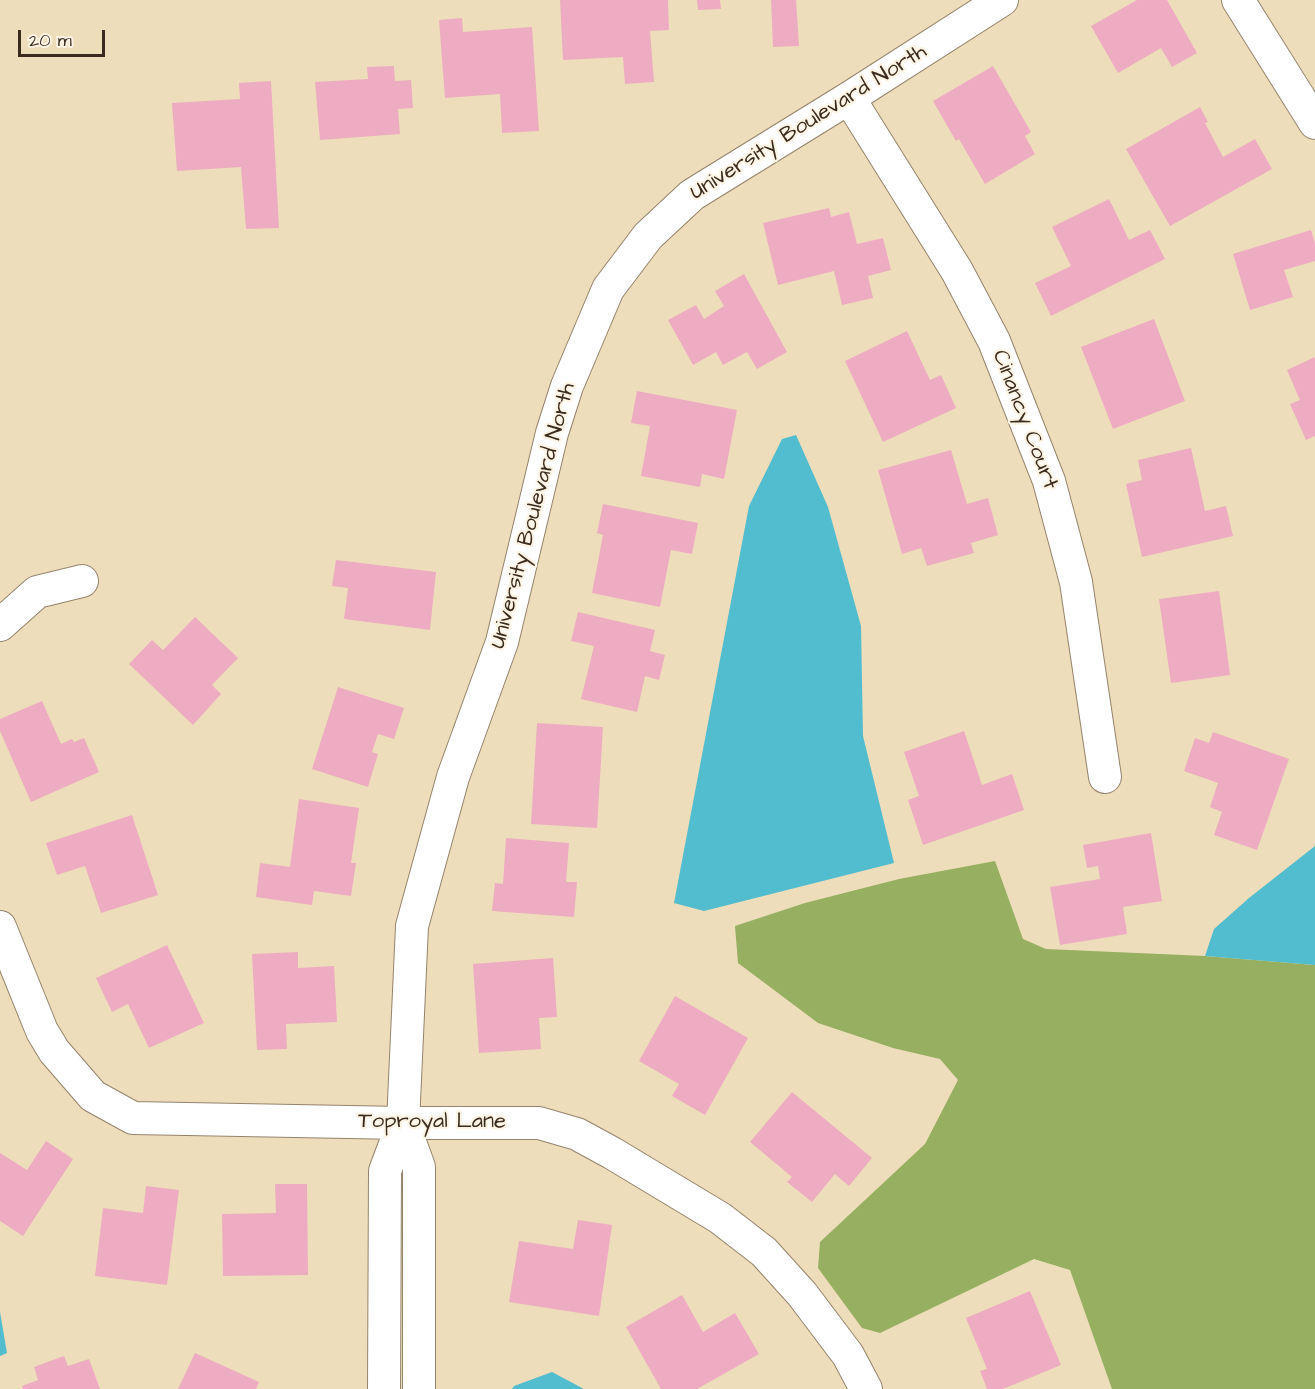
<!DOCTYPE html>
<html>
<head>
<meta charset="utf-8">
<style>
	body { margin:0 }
	#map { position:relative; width:1315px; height:1389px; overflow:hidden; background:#eeddba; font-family:"Architects Daughter",sans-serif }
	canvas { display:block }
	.scale { position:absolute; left:18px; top:30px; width:87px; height:27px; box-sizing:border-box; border:3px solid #3b2a1e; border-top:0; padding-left:8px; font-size:18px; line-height:21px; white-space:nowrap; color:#3b2a1e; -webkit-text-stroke:4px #fcf5e5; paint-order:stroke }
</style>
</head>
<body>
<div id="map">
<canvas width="1315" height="1389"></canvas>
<div class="scale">20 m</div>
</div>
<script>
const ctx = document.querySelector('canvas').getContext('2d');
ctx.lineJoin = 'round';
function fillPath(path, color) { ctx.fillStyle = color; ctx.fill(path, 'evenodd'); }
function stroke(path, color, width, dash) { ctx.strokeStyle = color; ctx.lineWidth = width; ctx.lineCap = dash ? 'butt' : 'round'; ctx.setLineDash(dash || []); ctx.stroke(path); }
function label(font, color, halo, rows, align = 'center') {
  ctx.font = font + ' "Architects Daughter",sans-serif'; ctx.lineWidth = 4.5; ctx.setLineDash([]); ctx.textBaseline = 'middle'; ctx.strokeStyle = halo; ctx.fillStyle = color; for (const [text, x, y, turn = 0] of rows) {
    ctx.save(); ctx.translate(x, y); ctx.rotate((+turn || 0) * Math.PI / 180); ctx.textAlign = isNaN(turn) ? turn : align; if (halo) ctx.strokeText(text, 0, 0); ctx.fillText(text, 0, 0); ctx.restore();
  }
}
fillPath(new Path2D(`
	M995 861 1023 939 1046 949 1205 956 1315 965V1389H1112L1070 1270 1034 1259 880 1333 862 1328 818 1268 820 1242 925 1144 958 1080 940 1059 893 1048 818 1023 738 963 735 926 805 903 899 879Z`), '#96af60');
fillPath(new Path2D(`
	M796 435 828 507 861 626 863 736 894 863 704 911 674 903 749 506 782 439Z
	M1315 846V965L1205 956 1214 929 1249 898Z
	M0 1312 7 1353 0 1356Z
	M552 1372 584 1389H512L514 1386Z`), '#52bdce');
fillPath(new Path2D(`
	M560 0H668L669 30 650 31 654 82 625 84 623 57 563 60Z
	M697 0H720L721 9 698 10Z
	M771 0H796L799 46 773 47Z
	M1137 0H1167L1197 53 1172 67 1161 48 1118 73 1091 26Z
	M462 18 463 32 532 27 539 131 502 133 500 94 445 98 439 20Z
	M394 66 395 81 411 80 413 108 398 109 400 134 320 140 315 82 368 79 367 67Z
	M993 66 1031 132 1025 136 1035 154 985 184 959 139 956 141 933 101Z
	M271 81 279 228 246 229 241 167 177 171 172 103 240 99 239 83Z
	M1200 107 1208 122 1205 123 1223 157 1255 139 1272 169 1170 226 1126 149Z
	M1109 199 1129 240 1150 230 1165 259 1051 316 1035 283 1071 266 1052 227Z
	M829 208 831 217 849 212 857 244 883 238 891 270 868 276 873 298 842 305 834 271 778 285 763 223Z
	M1311 230 1315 244V261L1284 270 1293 297 1250 310 1233 254Z
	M744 274 787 352 757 369 747 352 723 365 716 352 693 365 668 320 696 305 704 319 724 306 715 291Z
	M1154 319 1185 401 1113 429 1081 347Z
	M907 331 930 380 941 375 956 408 883 442 845 361Z
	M1315 357V436L1306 440 1290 404 1300 400 1287 370Z
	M637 391 737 410 724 479 702 474 700 487 641 476 650 426 631 423Z
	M1191 448 1205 511 1226 506 1233 536 1142 557 1126 484 1142 480 1138 460Z
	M951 450 967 504 988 498 998 535 971 543 974 553 927 566 921 548 902 554 878 470Z
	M603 504 698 523 692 554 671 550 660 607 592 593 603 535 597 533Z
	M336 560 436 572 430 630 344 619 348 588 332 586Z
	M1219 591 1230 675 1171 683 1159 599Z
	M578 612 655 630 650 651 665 655 659 680 645 676 637 712 581 699 594 646 571 641Z
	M195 617 238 658 212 685 221 694 193 725 129 664 152 640 163 650Z
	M338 687 404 708 394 739 378 734 372 752 378 754 368 787 312 769Z
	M42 701 61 744 72 739 74 742 84 738 99 772 31 802 0 731V719Z
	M537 723 603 727 597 828 531 824Z
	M964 731 982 785 1012 774 1024 810 923 845 908 800 919 796 904 752Z
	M1213 732 1289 759 1257 850 1214 835 1222 812 1210 807 1218 783 1184 771 1195 738 1209 743Z
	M299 799 359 808 351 863H356L351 896 314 891 312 905 256 897 260 863 290 867Z
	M132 815 158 895 101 913 85 866 57 875 46 843Z
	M1151 833 1162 901 1123 907 1127 934 1060 945 1050 887 1100 879 1098 866 1087 868 1083 845Z
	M506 838 569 843 566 882H577L574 917 492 911 495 883 503 884Z
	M167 945 204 1023 149 1048 128 1004 112 1012 96 978Z
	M298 952V968L334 966 337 1022 286 1024 287 1049 257 1050 252 954Z
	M553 958 557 1017 539 1018 541 1049 479 1053 473 964Z
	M675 996 748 1038 705 1115 672 1096 679 1084 639 1061Z
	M792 1092 872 1158 849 1186 835 1174 812 1202 787 1182 792 1177 750 1142Z
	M46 1141 73 1159 23 1236 0 1221V1153L27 1170Z
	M275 1184H307L308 1275 223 1276 222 1214 276 1213Z
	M146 1186 179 1190 167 1285 95 1276 103 1208 143 1213Z
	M578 1220 612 1225 599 1316 509 1302 519 1241 573 1249Z
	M1030 1291 1061 1365 1003 1389H987L980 1371 987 1369 966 1318Z
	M682 1295 703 1332 735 1313 759 1354 697 1389H661L626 1327Z
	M195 1353 259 1382 256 1389H178Z
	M64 1356 68 1366 89 1359 100 1389H23L22 1386 38 1380 34 1367Z`), '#edacc1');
const street = new Path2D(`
	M1238 0 1315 123
	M849 98 957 271 994 341 1049 481 1076 582 1105 777
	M0 625 37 592 82 581
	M0 927 42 1031 54 1051 93 1096 133 1118 403 1123H539L577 1134 612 1153 720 1218 764 1252 802 1294 848 1355 866 1389
	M403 1123 419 1167V1389
	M384 1389 385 1171 403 1123 412 926 453 777 502 642 552 433 567 386 608 289 648 236 692 195 849 98 1002 0`);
stroke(street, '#94846c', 34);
stroke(street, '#fff', 32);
label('22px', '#3b2a1e', '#fcf5e5', [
	["University Boulevard North",809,123,-32],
	["Cinancy Court",1024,420,69],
	["University Boulevard North",534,516,-75],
	["Toproyal Lane",432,1122]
]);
</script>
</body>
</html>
